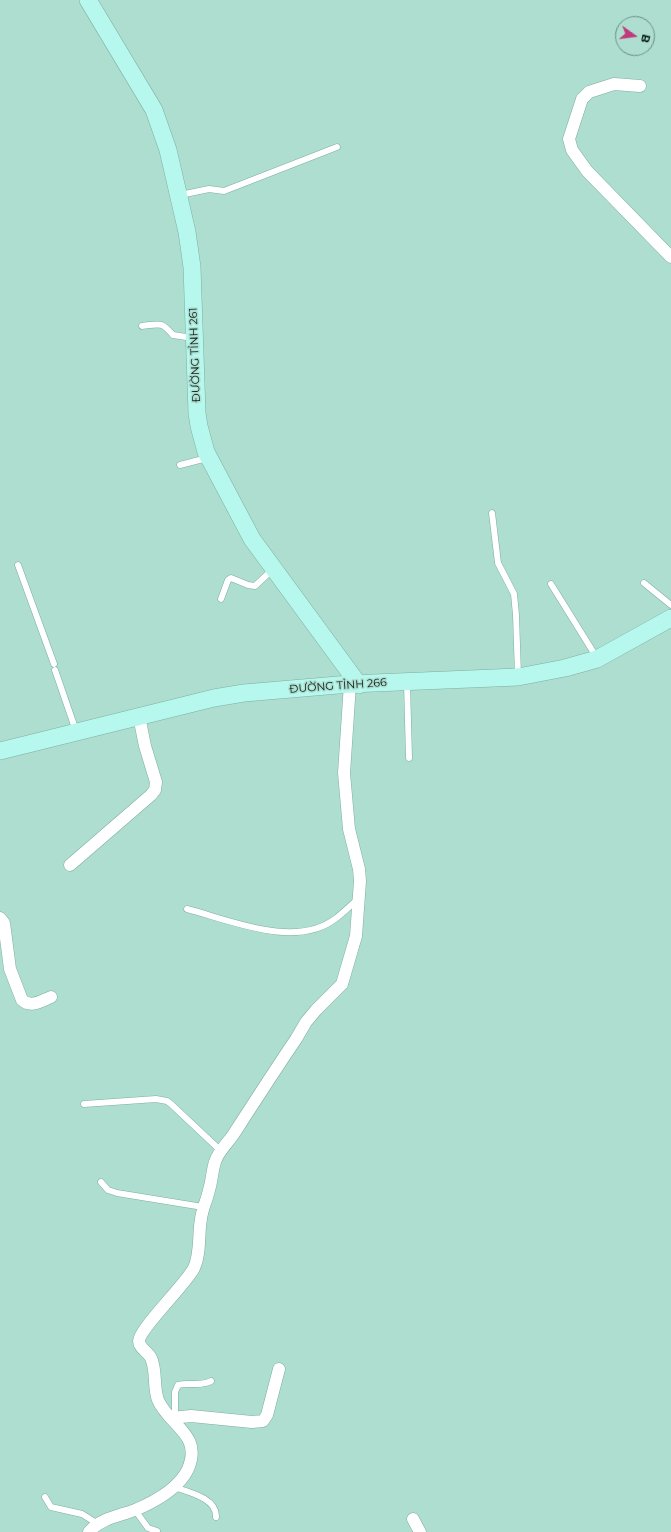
<!DOCTYPE html>
<html>
<head>
<meta charset="utf-8">
<style>
	body { margin:0 }
	#map { position:relative; width:671px; height:1532px; overflow:hidden; background:#added0; font-family:Montserrat,sans-serif }
	canvas { display:block }
	.north { position:absolute; left:615px; top:16px; width:40px; height:40px; box-sizing:border-box; background:#added0; border:1px solid #6b9086; border-radius:50%; rotate:104deg; font-size:11px; font-weight:700; line-height:16px; text-align:center; color:#091c17 }
	.north::after { content:''; display:block; margin:auto; width:14px; height:18px; background:#c13a7a; clip-path:polygon(50% 0,100% 100%,50% 72%,0 100%) }
</style>
</head>
<body>
<div id="map">
<canvas width="671" height="1532"></canvas>
<div class="north">B</div>
</div>
<script>
const ctx = document.querySelector('canvas').getContext('2d');
ctx.lineJoin = 'round';
function stroke(path, color, width, dash) { ctx.strokeStyle = color; ctx.lineWidth = width; ctx.lineCap = dash ? 'butt' : 'round'; ctx.setLineDash(dash || []); ctx.stroke(path); }
function label(font, color, halo, rows, align = 'center') {
  ctx.font = font + ' Montserrat,sans-serif'; ctx.lineWidth = 3; ctx.setLineDash([]); ctx.textBaseline = 'middle'; ctx.strokeStyle = halo; ctx.fillStyle = color; for (const [text, x, y, turn = 0] of rows) {
    ctx.save(); ctx.translate(x, y); ctx.rotate((+turn || 0) * Math.PI / 180); ctx.textAlign = isNaN(turn) ? turn : align; if (halo) ctx.strokeText(text, 0, 0); ctx.fillText(text, 0, 0); ctx.restore();
  }
}
const service = new Path2D(`
	M180 195 209 189 224 191 337 147
	M142 326C160 324 161 321 173 335L193 338
	M180 465 207 458
	M492 513 498 563 514 594 516 615 518 675
	M18 565 54 664
	M644 583 671 605
	M551 584 597 658
	M221 599 228 580 231 578 248 585 255 586 272 570
	M55 670 76 731
	M407 683 409 758
	M187 909C230 920 295 949 335 919 343 913 351 905 358 899
	M84 1104 156 1099 167 1101 171 1104 221 1151
	M101 1182 108 1190 117 1193 203 1207
	M175 1417V1392L178 1385C189 1382 200 1387 211 1381
	M174 1487C188 1492 217 1498 216 1517
	M45 1497 51 1507 82 1514 98 1524
	M135 1510 148 1528 157 1531`);
const minor = new Path2D(`
	M640 86 614 84 589 92 582 99 569 139 572 150 587 171 671 257
	M70 865 151 795 155 790 156 782 145 746 139 716
	M0 918 4 923 10 969 22 1000C31 1008 41 1001 51 997
	M171 1418 191 1416 252 1422 263 1421 267 1415 279 1369
	M413 1519 420 1532
	M89 1532C101 1518 119 1516 135 1510 154 1502 179 1488 188 1469 203 1434 169 1426 158 1400 153 1387 157 1371 151 1358 148 1352 139 1348 139 1341 139 1329 186 1284 194 1268 201 1253 198 1235 201 1219 202 1209 207 1200 209 1190 212 1181 212 1171 215 1162 218 1151 229 1142 235 1132 255 1101 275 1070 296 1039L306 1022 316 1010 342 984 356 936 360 881 359 869 349 829 344 773 350 684`);
const secondary = new Path2D(`
	M88 0 154 110 168 150 187 232 192 267 197 413 199 426 206 452 252 539 359 685
	M0 751 214 698 244 693 350 684 518 677 565 668 597 659 671 618`);
stroke(service, '#7eaea1', 7);
stroke(minor, '#7eaea1', 13);
stroke(secondary, '#7eaea1', 18);
stroke(service, '#fff', 6);
stroke(minor, '#fff', 12);
stroke(secondary, '#b7f8ee', 17);
label('11px', '#091c17', '#added0', [
	["ĐƯỜNG TỈNH 261",195,355,-92],
	["ĐƯỜNG TỈNH 266",338,686,-4]
]);
</script>
</body>
</html>
